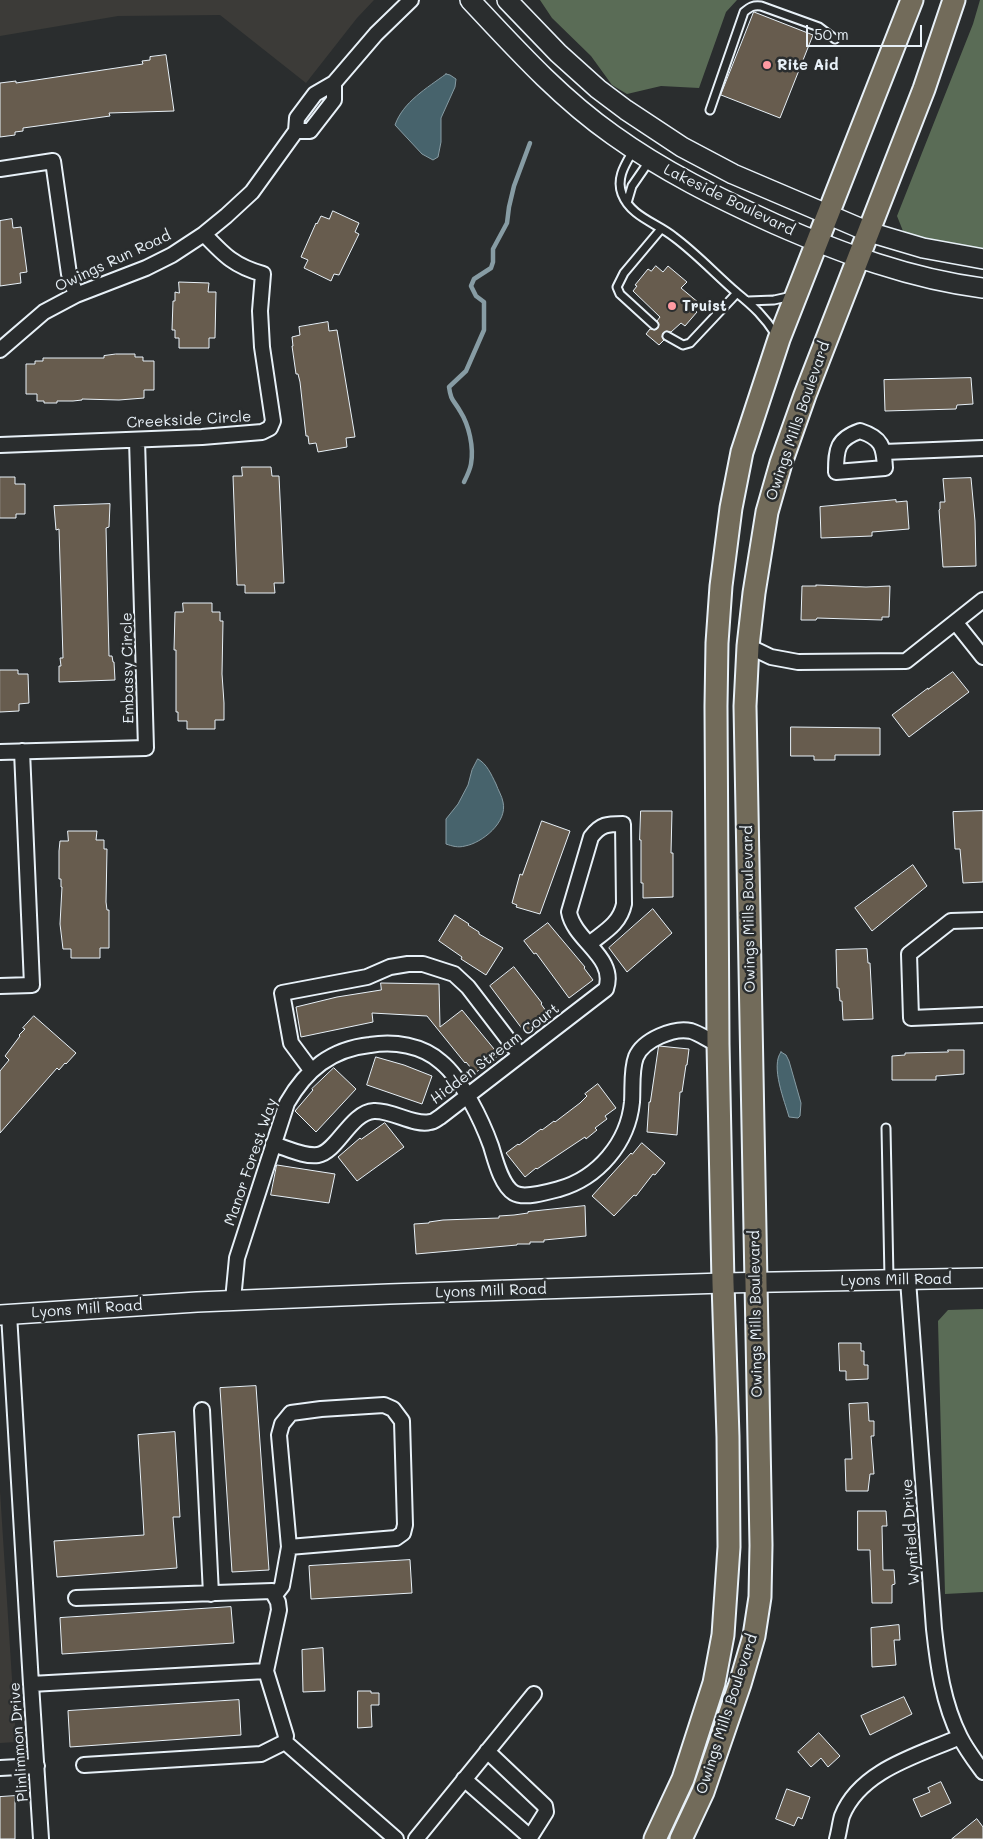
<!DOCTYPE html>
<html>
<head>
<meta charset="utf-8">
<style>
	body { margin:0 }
	#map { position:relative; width:983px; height:1839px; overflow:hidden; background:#2a2d2e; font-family:Mali,sans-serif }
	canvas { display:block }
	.scale { position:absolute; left:806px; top:25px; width:116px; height:22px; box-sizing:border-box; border:2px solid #e8f1f8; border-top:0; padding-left:6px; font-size:15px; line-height:18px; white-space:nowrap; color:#e8f1f8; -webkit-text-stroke:4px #2a2d2e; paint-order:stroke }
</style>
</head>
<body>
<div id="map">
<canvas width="983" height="1839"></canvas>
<div class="scale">50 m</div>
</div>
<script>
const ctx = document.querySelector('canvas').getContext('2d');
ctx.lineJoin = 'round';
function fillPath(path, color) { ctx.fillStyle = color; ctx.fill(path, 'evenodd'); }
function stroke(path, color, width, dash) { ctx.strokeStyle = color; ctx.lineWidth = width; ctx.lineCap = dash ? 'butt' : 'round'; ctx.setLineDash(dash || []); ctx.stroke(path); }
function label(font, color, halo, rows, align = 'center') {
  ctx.font = font + ' Mali,sans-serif'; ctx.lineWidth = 5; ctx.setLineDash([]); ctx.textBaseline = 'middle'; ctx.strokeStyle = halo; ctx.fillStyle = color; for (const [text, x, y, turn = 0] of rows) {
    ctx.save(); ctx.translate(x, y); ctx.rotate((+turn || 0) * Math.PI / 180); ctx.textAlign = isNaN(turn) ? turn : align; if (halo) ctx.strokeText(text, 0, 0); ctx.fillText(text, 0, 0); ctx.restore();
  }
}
fillPath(new Path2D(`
	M0 0H374L357 18 306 83 220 15 118 16 0 36Z
	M0 1491 16 1742 0 1743Z`), '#3c3b38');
fillPath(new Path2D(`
	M540 0H737L726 12 699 88 661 86 627 94 612 85 591 56 552 18Z
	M980 0H983V254L907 241 897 216 973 24Z
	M983 1309V1592L945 1594 938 1321 948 1310Z`), '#5a6c56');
const water = new Path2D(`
	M446 74 450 75 456 79 455 87 441 118V142L438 157 433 160 422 154 395 125C403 102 427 88 446 74Z
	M478 759C487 764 491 774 496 784 498 790 502 796 503 802 508 822 482 843 465 846 458 848 452 846 446 844V819L458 804 468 785 472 770Z
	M781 1052 786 1055 789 1061 801 1103 800 1116 798 1118 789 1117C785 1102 770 1066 781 1052Z`);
fillPath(water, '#47636c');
stroke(water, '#879ca4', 1);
stroke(new Path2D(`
	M464 482C467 476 470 470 471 464 474 447 469 425 460 411 453 399 451 401 449 387L466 371 484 330V302L476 296 471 286 474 279 491 268 493 262V249L507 223 509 207 514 186 530 143`), '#879ca4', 4.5);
const building = new Path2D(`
	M754 12 813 35 780 118 721 95Z
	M166 55 174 111 109 113 110 116 23 128V131L15 132V135L0 137V83L16 81V83L143 64 142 61 150 60V57Z
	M333 211 359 223 355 232 359 234 339 275 334 274 331 281 304 268 308 260 301 257 316 223 317 224 321 216 329 219Z
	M12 219 13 228 21 227 27 272 20 273 21 283 0 286V221Z
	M656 266 663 272 668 266 687 282 681 288 699 303 693 309 697 312 685 326 681 323 671 332 666 331 663 333 662 337 664 340 659 345 646 334 650 329 655 330 658 328 659 324 657 321 660 317 633 291 637 286 635 285 648 269 651 271Z
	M179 282 209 283 208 292H216L215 338H209V348H179V338H175V330H172L173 301H175V292L179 293Z
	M328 322 329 331 337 330 355 437 346 438 347 447 318 452 316 443 309 444 308 436H306L300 382 298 374H296L292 346H293L292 337 300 335 299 327Z
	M116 354H135V357H143V361H154V390H144V398L119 400 82 399V400L73 401H57V403H44V401H37V394H26V364H35V361H43V358H104V356Z
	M971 378 973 404 957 405 956 409 885 411 884 380Z
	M242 467H271L272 476H279L284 583H274L275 593H245V585H237L233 476H242Z
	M0 477H15V484H25V514H16V518H0Z
	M971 478 975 521 976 566 943 567 939 510 940 509V502H945L943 479Z
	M896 500V502L907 501 909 529 872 532V536L821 538 820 507Z
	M110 504 109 527 106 528 108 615 109 656H112L113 662H114L115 680 59 682V666H61L60 658H63L59 529 56 530 54 506Z
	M816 585 866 587 890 586 889 617H882V620L817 618 816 620H801L802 586H816Z
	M183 603H212V612H220V621H223L222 674 224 703V720H215V729H187V721H178V712H176V650H174L175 612H183Z
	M0 670H18V674H28L29 703 19 704V711L0 712Z
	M953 672 969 692 909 737 892 715 928 688V689Z
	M791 727 880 728V755H835V760H814V756H791Z
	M641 811H672L671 853H673V897L643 898V883H641V840H640Z
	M983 811V882L963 883 960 849H955L953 812Z
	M542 821 570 831 540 914 516 907 517 905 512 903 520 874 522 875Z
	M68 831H97L96 840H104V849H107L106 902 107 910H109V948H100V958H71V949H63L60 924 62 887H61V879H59V851L60 841H68Z
	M913 865 927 886 872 931 855 908Z
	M653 909 672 933 627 972 609 948Z
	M455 915 469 924 468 925 479 932V934L503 948 486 975 461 959 462 957 439 941Z
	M548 923 585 967 584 968 593 980 569 998 536 953 534 954 524 941Z
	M867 949 868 963H870L873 1019 843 1020 842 1001H840L839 988H837L836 950Z
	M514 967 542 1003 541 1004 549 1015 526 1034 490 986Z
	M381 983 439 984 440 1027 462 1010 499 1055 475 1073 466 1062 465 1063 427 1016 372 1013 373 1022 301 1037 296 1007 337 997 381 990Z
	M34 1016 76 1053 66 1064 65 1063 59 1070 57 1068 0 1133V1071L9 1060 5 1056 20 1036 19 1035 25 1029 23 1028Z
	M659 1046 689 1049 687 1065H686L682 1092H680L677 1135 647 1132 649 1102H650Z
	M948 1050H964V1074L936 1076V1080H892V1056L905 1055V1053L948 1052Z
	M376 1057 404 1065 432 1076 422 1104 367 1085Z
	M334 1068 356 1089 316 1132 295 1111 313 1090 312 1089Z
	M598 1084 616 1108 605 1116 607 1119 595 1128 597 1130 586 1139 585 1137 537 1169 536 1168 525 1177 506 1153 518 1144 519 1145 541 1129 542 1130 554 1121 555 1122 580 1103 587 1096 585 1094Z
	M385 1123 404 1147 357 1181 338 1157 360 1138 361 1139Z
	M642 1143 665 1163 655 1175 653 1174 636 1196 634 1195 614 1216 592 1196 631 1153 632 1154Z
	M277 1165 335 1174 329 1203 271 1195Z
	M585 1206 586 1236 544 1240V1242H530V1244H517V1245L416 1254 414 1224 429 1223V1222L443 1220 499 1218V1216L514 1215 528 1213V1212Z
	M839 1343H861V1351H864V1365H868V1379L846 1380V1371H840Z
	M256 1386 269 1570 232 1572 220 1388Z
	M868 1403 869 1421H874V1436H871L874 1474H870L868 1491H846L845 1459H852L849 1404Z
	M175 1432 180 1517H173L177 1568 57 1577 54 1541 144 1535 138 1435Z
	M858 1511H886L887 1526H882L883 1570H894L895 1584 892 1585V1603H872L870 1550H858Z
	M410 1560 412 1593 311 1599 309 1566Z
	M231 1607 234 1643 62 1654 60 1618Z
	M899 1625 900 1640H894L896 1665 872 1667 871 1628Z
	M323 1648 325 1691 303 1692 302 1650Z
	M358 1691H371V1693H379V1705H371L372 1727 358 1728Z
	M904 1697 912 1714 870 1735 861 1716Z
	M239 1700 241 1735 70 1747 68 1711Z
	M819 1733 840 1756 828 1767 821 1758 811 1767 798 1752Z
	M941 1782 951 1803 921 1817 913 1799 930 1792 928 1788Z
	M787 1789 810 1797 802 1819 798 1817 794 1826 776 1819Z
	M15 1796V1839H0V1797Z
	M977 1819 983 1827V1839H952Z`);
fillPath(building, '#675c4e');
stroke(building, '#e8f1f8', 1);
const lane = new Path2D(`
	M710 110 744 12C750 7 753 5 761 6L819 27 835 39
	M633 151C625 165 616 178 622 194 631 217 657 223 674 237 697 254 716 275 737 293 753 306 765 317 776 335
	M627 203 632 186 650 160
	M748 301 774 300 792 296
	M654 325 620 294 617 287 624 273 661 229
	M667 336 683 345 690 343 737 293
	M886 1128 889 1278`);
const street = new Path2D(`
	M296 131H310L334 100V83
	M0 169 53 161 69 274 76 295
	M0 350 44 312 76 295 146 268 172 255 204 234 226 216 252 192 296 131 297 118 315 94 334 83 376 34 411 0
	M860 431C882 438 884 447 885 468L836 472C836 449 837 439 860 431Z
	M0 445 202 437 262 432 270 428 273 421 262 347 260 311 263 274C234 266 224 255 204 234
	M884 452 983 448
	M956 623 983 657
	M748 646 771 657 798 662 906 661 983 600
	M0 752 146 748 137 440
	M983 920 951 921 909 954 911 1018 983 1015
	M0 986 32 985 22 751
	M311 1070 291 1043 282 993 367 977 390 967 408 964H423L454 974 468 987 520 1055
	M273 1144C287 1148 304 1157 318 1155 337 1152 351 1112 374 1111 392 1110 414 1126 430 1122 434 1122 438 1118 440 1117L606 989C617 957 574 941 569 912L591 837C601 824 607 824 623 824L624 904C620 924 604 932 589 944
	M908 1280 934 1629C938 1666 943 1703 960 1737 966 1749 975 1761 983 1772
	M233 1300 237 1258 287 1103C306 1070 331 1049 370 1045 394 1041 422 1045 441 1062 462 1079 482 1121 491 1146 495 1159 501 1185 514 1193 524 1199 548 1192 559 1189 598 1178 628 1143 632 1102 633 1088 631 1070 636 1057 643 1040 674 1027 691 1031 701 1034 709 1041 718 1044
	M9 1314 31 1684 41 1839
	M202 1410 211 1594
	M275 1595 282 1586 289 1547 279 1435 282 1424 291 1413 321 1409 384 1405 393 1409 402 1421 405 1525 403 1533 396 1538 289 1547
	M31 1684 266 1671 279 1610 278 1602 272 1591 76 1598
	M285 1742 396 1839
	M487 1751 545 1806 546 1812 529 1839
	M84 1765 261 1754 285 1742 286 1736 266 1671
	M0 1768 37 1766
	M464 1779 530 1837
	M416 1839 534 1694
	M837 1839C839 1832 840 1823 842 1816 860 1770 919 1755 960 1737`);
const secondary = new Path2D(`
	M470 0C515 48 559 97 613 135 663 171 718 198 775 224 841 253 911 279 983 288
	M507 0 558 53 598 89 626 110 682 147 733 174 869 232 923 248 983 259
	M0 1315 197 1302 389 1294 723 1283 983 1278`);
const primary = new Path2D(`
	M655 1839 683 1779 714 1683 723 1635 729 1547 728 1437 723 1283 718 1044 716 706 717 643 721 586 731 508 742 452 779 339 912 0
	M681 1839 703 1792 740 1684 754 1636 760 1597 761 1545 745 706 748 646 754 593 767 512 781 463 805 395 924 89 954 0`);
stroke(lane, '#e8f1f8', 11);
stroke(street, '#e8f1f8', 18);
stroke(secondary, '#e8f1f8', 22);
stroke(primary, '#e8f1f8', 25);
stroke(lane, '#2a2d2e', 7);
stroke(street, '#2a2d2e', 14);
stroke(secondary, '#2a2d2e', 19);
stroke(primary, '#726b5a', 21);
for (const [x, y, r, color] of [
	[767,65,5,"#ff9aa2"],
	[672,306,5,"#ff9aa2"]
]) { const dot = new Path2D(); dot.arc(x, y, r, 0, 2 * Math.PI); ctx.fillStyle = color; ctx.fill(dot); stroke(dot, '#2a2d2e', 2); }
label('bold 15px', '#e8f1f8', '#2a2d2e', [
	["Rite Aid",777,65],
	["Truist",682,306]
], 'left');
label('15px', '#e8f1f8', '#2a2d2e', [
	["Lakeside Boulevard",729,200,26],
	["Owings Run Road",113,261,-25],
	["Creekside Circle",189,420,-3],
	["Owings Mills Boulevard",798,421,-71],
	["Embassy Circle",128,668,-91],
	["Owings Mills Boulevard",749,909,-91],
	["Hidden Stream Court",495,1054,-37],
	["Manor Forest Way",251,1162,-71],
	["Lyons Mill Road",896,1280,-1],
	["Lyons Mill Road",491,1291,-2],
	["Lyons Mill Road",87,1309,-4],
	["Owings Mills Boulevard",756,1314,-91],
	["Wynfield Drive",911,1532,-94],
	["Owings Mills Boulevard",727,1714,-72],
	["Plinlimmon Drive",19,1742,-94]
]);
</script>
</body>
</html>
